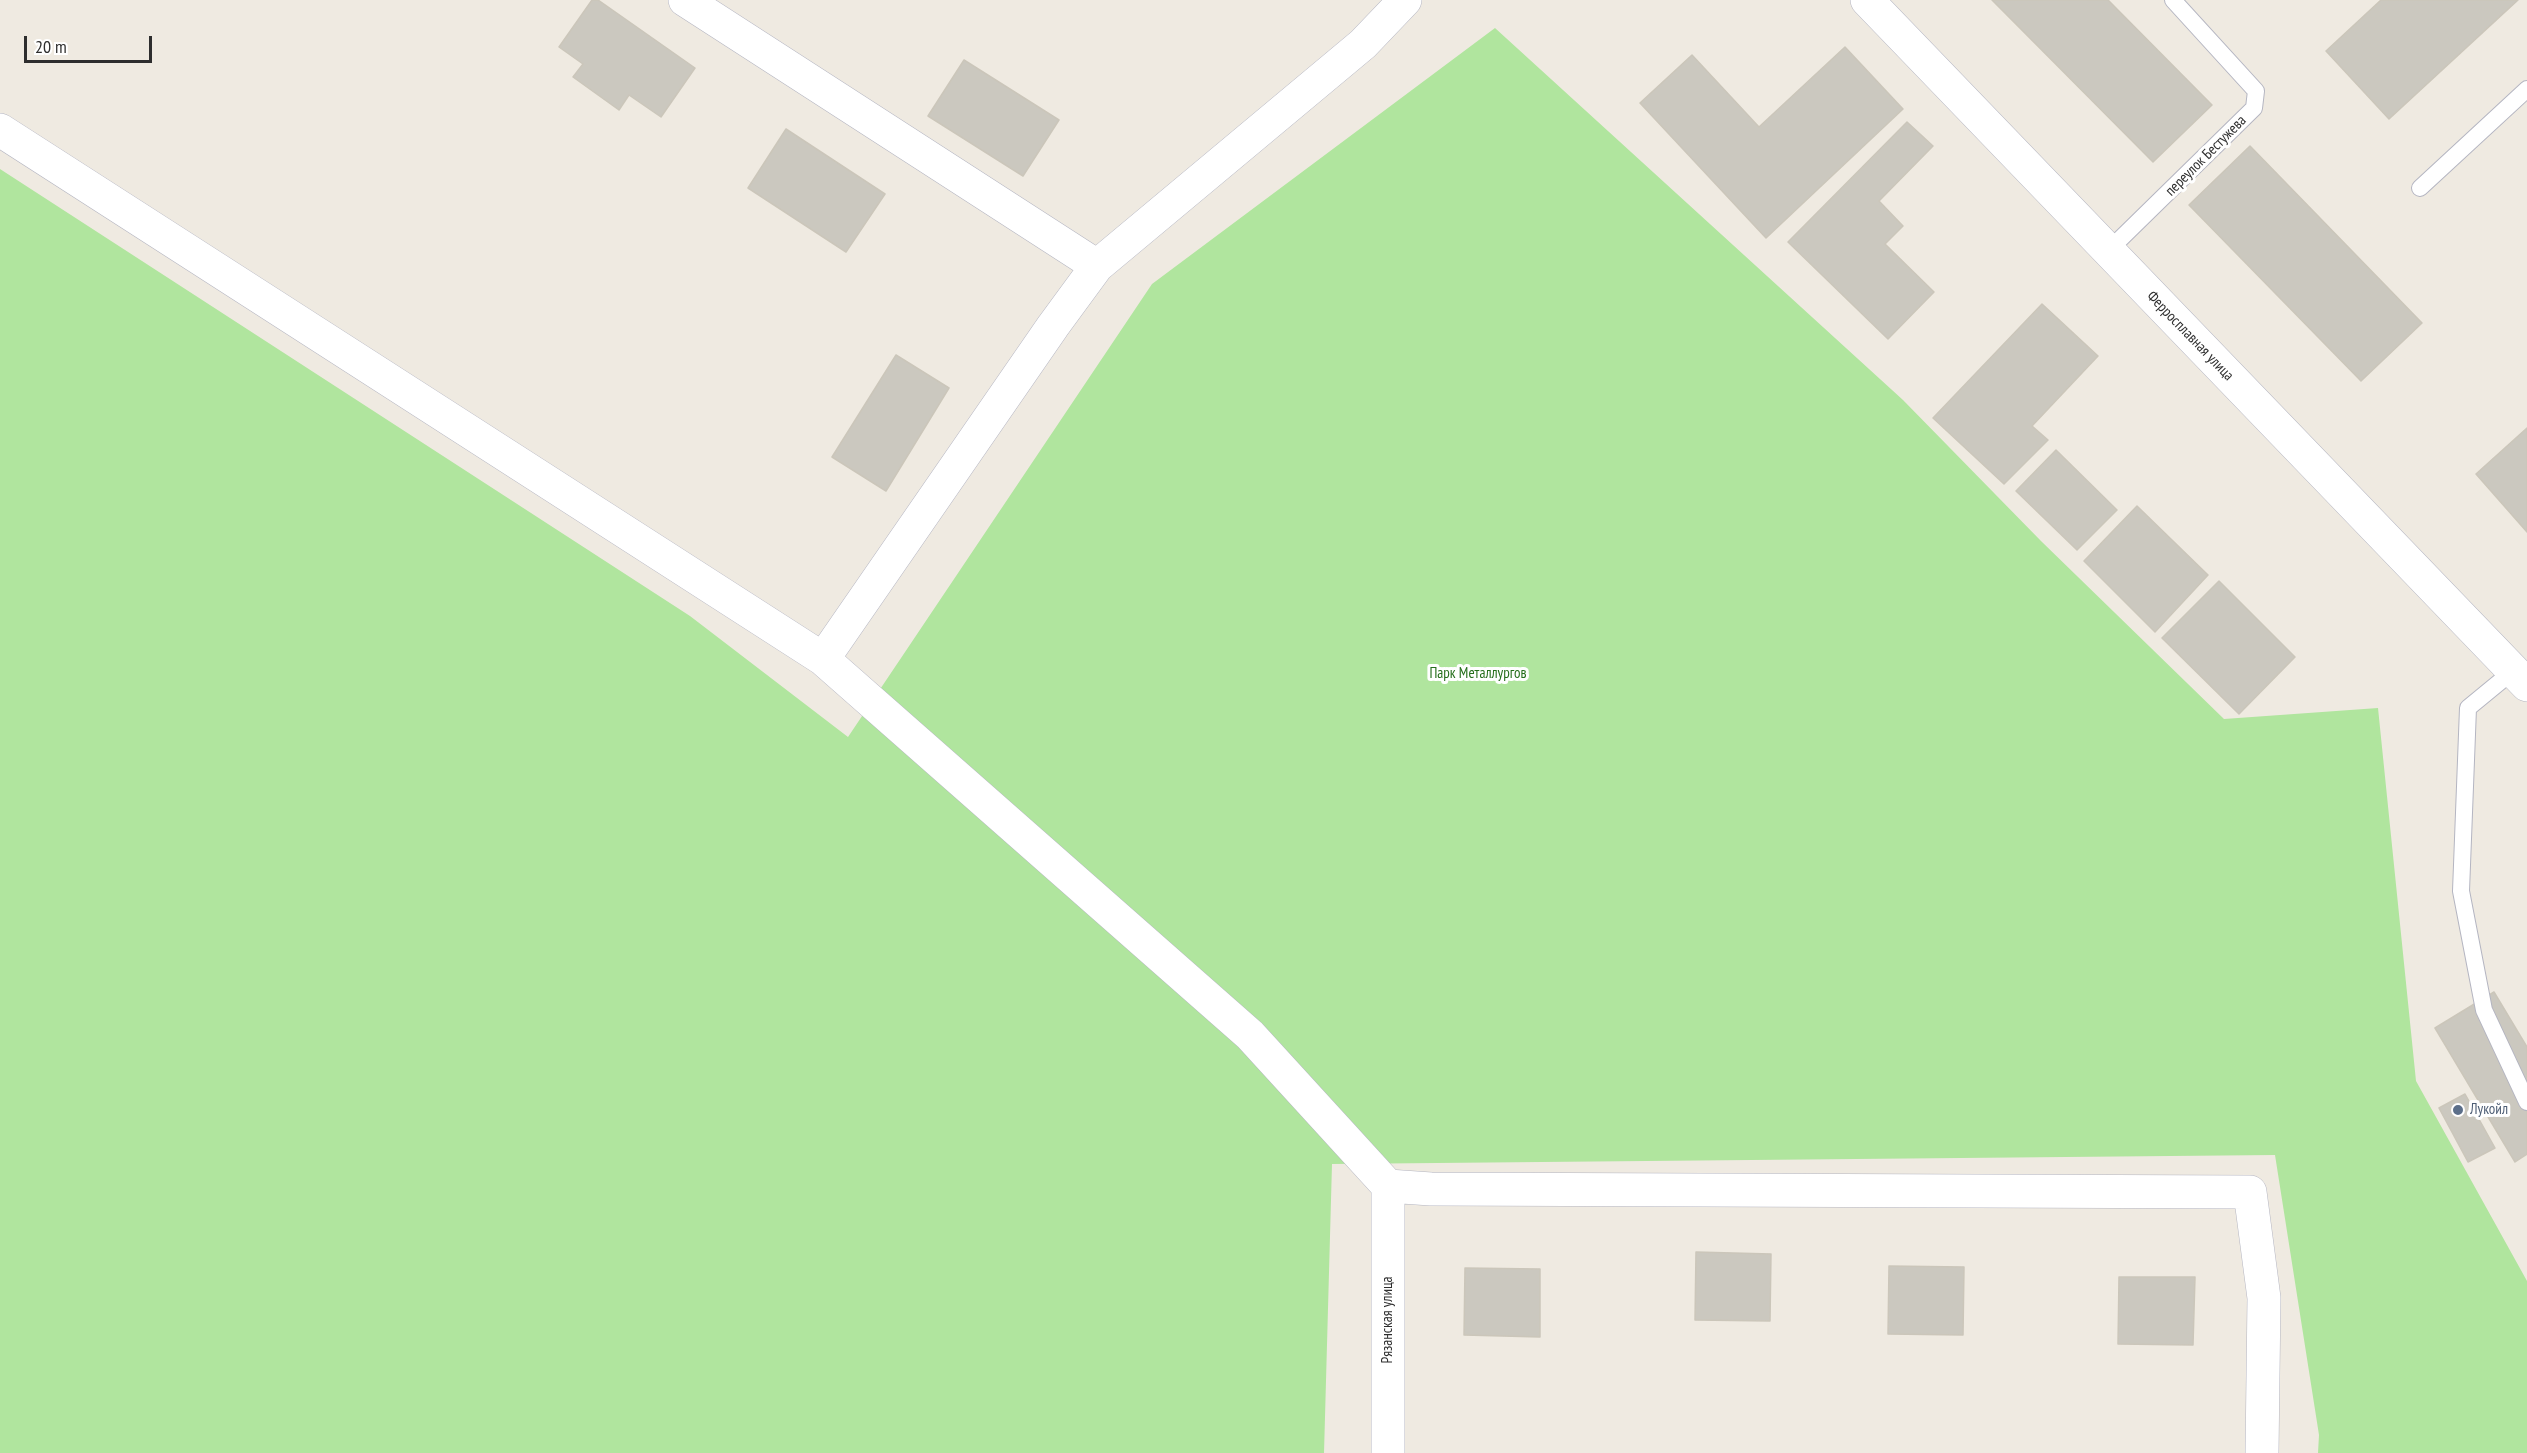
<!DOCTYPE html>
<html>
<head>
<meta charset="utf-8">
<style>
	body { margin:0 }
	#map { position:relative; width:2527px; height:1453px; overflow:hidden; background:#efeae1; font-family:"PT Sans Narrow",sans-serif }
	canvas { display:block }
	.scale { position:absolute; left:24px; top:36px; width:128px; height:27px; box-sizing:border-box; border:3px solid #2e2e2e; border-top:0; padding-left:8px; font-size:18px; line-height:21px; white-space:nowrap; color:#2e2e2e; -webkit-text-stroke:4px #fff; paint-order:stroke }
</style>
</head>
<body>
<div id="map">
<canvas width="2527" height="1453"></canvas>
<div class="scale">20 m</div>
</div>
<script>
const ctx = document.querySelector('canvas').getContext('2d');
ctx.lineJoin = 'round';
function fillPath(path, color) { ctx.fillStyle = color; ctx.fill(path, 'evenodd'); }
function stroke(path, color, width, dash) { ctx.strokeStyle = color; ctx.lineWidth = width; ctx.lineCap = dash ? 'butt' : 'round'; ctx.setLineDash(dash || []); ctx.stroke(path); }
function label(font, color, halo, rows, align = 'center') {
  ctx.font = font + ' "PT Sans Narrow",sans-serif'; ctx.lineWidth = 6; ctx.setLineDash([]); ctx.textBaseline = 'middle'; ctx.strokeStyle = halo; ctx.fillStyle = color; for (const [text, x, y, turn = 0] of rows) {
    ctx.save(); ctx.translate(x, y); ctx.rotate((+turn || 0) * Math.PI / 180); ctx.textAlign = isNaN(turn) ? turn : align; if (halo) ctx.strokeText(text, 0, 0); ctx.fillText(text, 0, 0); ctx.restore();
  }
}
fillPath(new Path2D(`
	M1495 28 1903 400 2041 541 2224 719 2378 708 2416 1081 2527 1281V1453H2318L2319 1435 2275 1155 1332 1164 1324 1453H0V169L690 616 848 737 1152 284Z`), '#b0e59e');
const building = new Path2D(`
	M592 0H598L695 68 661 117 629 95 619 110 573 77 583 64 559 47Z
	M1992 0H2108L2212 105 2153 162Z
	M2381 0H2518L2389 119 2326 51Z
	M1845 47 1903 109 1766 238 1640 103 1692 55 1759 127Z
	M964 60 1059 120 1023 176 928 116Z
	M1907 122 1933 146 1879 201 1903 226 1885 244 1934 292 1888 339 1788 242Z
	M786 129 885 194 846 252 748 188Z
	M2250 146 2422 323 2361 381 2189 205Z
	M2042 304 2098 356 2032 426 2048 440 2004 484 1933 418Z
	M896 355 949 388 886 491 832 457Z
	M2527 428V532L2476 474Z
	M2056 450 2117 510 2077 550 2016 491Z
	M2137 506 2208 575 2155 632 2084 561Z
	M2219 581 2295 657 2239 714 2162 638Z
	M2494 992 2527 1047V1154L2515 1162 2435 1028Z
	M2465 1094 2495 1148 2468 1162 2439 1108Z
	M1696 1252 1771 1254 1770 1321 1695 1320Z
	M1889 1266 1964 1267 1963 1335 1888 1334Z
	M1465 1268 1540 1269V1337L1464 1335Z
	M2119 1277H2195L2193 1345 2118 1344Z`);
fillPath(building, '#cbc8bf');
stroke(building, '#cbc6ba', 1.5);
const service = new Path2D(`
	M2420 188 2527 89
	M2108 251 2254 108 2256 91 2173 0
	M2513 671 2468 708 2461 891 2484 1010 2527 1102`);
const minor = new Path2D(`
	M685 0 1097 266
	M0 130 823 659 1250 1035 1388 1186 1431 1189 2250 1192 2264 1298 2262 1453
	M823 659 1053 326 1097 266 1363 44 1405 0
	M1388 1186V1453`);
const tertiary = new Path2D(`
	M1867 0 2527 685`);
stroke(service, '#b4b5c1', 18);
stroke(minor, '#b4b5c1', 34);
stroke(tertiary, '#b4b5c1', 34);
stroke(service, '#fff', 16);
stroke(minor, '#fff', 33);
stroke(tertiary, '#fff', 33);
for (const [x, y, r, color] of [
	[2458,1110,6,"#5c6f8a"]
]) { const dot = new Path2D(); dot.arc(x, y, r, 0, 2 * Math.PI); ctx.fillStyle = color; ctx.fill(dot); stroke(dot, '#fff', 2); }
label('15px', '#2e2e2e', '#fff', [
	["переулок Бестужева",2206,156,-45],
	["Ферросплавная улица",2190,336,46],
	["Рязанская улица",1388,1320,-90]
]);
label('15px', '#256e1b', '#fff', [
	["Парк Металлургов",1478,674]
]);
label('15px', '#4e5e75', '#fff', [
	["Лукойл",2470,1110]
], 'left');
</script>
</body>
</html>
